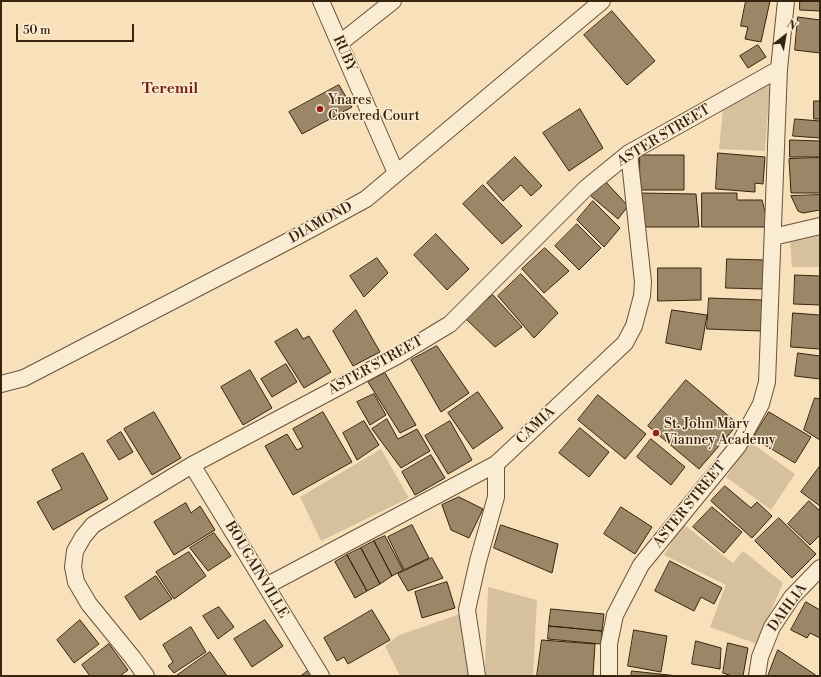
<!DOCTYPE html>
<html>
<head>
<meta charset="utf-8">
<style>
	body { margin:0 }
	#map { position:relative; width:821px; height:677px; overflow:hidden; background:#f8e0bb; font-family:"Libre Bodoni",serif }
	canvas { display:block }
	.frame { position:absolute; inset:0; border:2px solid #37240e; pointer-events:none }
	.north { position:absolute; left:765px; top:16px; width:40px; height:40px; -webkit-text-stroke:3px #faebd3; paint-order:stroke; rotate:31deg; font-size:11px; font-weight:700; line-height:16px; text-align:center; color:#37240e }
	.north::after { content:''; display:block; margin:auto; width:14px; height:18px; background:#37240e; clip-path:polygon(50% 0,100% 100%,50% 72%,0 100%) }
	.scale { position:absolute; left:16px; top:24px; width:118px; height:18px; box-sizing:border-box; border:2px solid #37240e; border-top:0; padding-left:5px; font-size:12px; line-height:14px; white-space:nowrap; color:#37240e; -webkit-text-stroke:3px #faebd3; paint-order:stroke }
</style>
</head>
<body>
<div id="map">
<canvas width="821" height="677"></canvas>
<div class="frame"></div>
<div class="north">N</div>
<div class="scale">50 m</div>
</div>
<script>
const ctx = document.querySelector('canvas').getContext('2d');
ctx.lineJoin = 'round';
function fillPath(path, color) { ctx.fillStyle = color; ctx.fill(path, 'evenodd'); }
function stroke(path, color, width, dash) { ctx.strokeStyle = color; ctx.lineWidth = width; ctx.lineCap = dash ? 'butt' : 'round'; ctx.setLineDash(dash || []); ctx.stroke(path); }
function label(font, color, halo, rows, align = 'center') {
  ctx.font = font + ' "Libre Bodoni",serif'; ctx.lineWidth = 3; ctx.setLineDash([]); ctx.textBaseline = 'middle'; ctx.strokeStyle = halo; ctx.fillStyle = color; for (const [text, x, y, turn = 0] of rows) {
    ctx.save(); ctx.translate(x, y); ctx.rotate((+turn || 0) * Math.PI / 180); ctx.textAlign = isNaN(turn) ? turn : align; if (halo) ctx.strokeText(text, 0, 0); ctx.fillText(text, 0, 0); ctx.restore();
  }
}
fillPath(new Path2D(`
	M770 83 765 151 719 149 723 110Z
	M820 232V267H792L790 239Z
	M750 442 795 474 771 510 726 477Z
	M381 449 409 498 321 541 300 497Z
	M683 524 733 563 743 551 783 583 757 644 710 627 726 585 664 555Z
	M488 587 537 600 533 676H486L485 666Z
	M463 613 471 676H400L385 646 399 635Z`), '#d7c09e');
const building = new Path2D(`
	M746 1H770L761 42 745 39 748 27 741 26Z
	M800 1H820V11L800 10Z
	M612 11 655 61 627 85 584 35Z
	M798 17 820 20V53L795 50Z
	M758 45 766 57 748 68 740 56Z
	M339 85 352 107 302 134 289 112Z
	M814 101H820V119H814Z
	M580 109 603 148 569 171 543 133Z
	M795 119 820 121V138L793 136Z
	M790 140 820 141V157H790Z
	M718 153 765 157 763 184 755 183V192L716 189Z
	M640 155H684V190H640Z
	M515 157 542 186 531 196 521 185 503 201 487 183Z
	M820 158V193H791L789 159Z
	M604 180 628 206 618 219 591 196Z
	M483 185 522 226 502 244 463 204Z
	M639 193 696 194 699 227H642Z
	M702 193H737V200H762L769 227H702Z
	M820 195V210L803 213 798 211 791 196Z
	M593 201 620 228 604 247 577 220Z
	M577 224 601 248 579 270 555 246Z
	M436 234 469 269 447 290 414 255Z
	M545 248 569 271 544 293 522 269Z
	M377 258 388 273 364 297 350 276Z
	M727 259 765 260 764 289 726 288Z
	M658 268H701V300L658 301Z
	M521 274 558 313 534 338 498 296Z
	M795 275 820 276V305L794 304Z
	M493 295 522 327 495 347 465 318Z
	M709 298 762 300 761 331 707 329Z
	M356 310 380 352 353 366 333 331Z
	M672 310 707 315 701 350 666 343Z
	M793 313 820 315V349L791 347Z
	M297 329 303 339 309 336 331 372 304 388 275 342Z
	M437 346 469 393 441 412 411 360Z
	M798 353 820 356V379L795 376Z
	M286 364 297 382 272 397 261 379Z
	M250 370 272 408 243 425 221 387Z
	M385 373 416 425 400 433 368 382Z
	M686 380 738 424 699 469 648 426Z
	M478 392 503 428 473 449 448 413Z
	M374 394 386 415 370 425 357 402Z
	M598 395 646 434 625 459 578 420Z
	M815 398 820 399V440L804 430Z
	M154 412 181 458 152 475 124 429Z
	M323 412 352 462 293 495 265 446 287 434 297 450 303 447 293 429Z
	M769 412 811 437 795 463 753 438Z
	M387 419 398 439 417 429 430 451 401 468 372 429Z
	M364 421 379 445 357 460 343 433Z
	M450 421 472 460 448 474 425 436Z
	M580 428 609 452 589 477 559 453Z
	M121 432 133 452 119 460 107 441Z
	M651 439 685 467 671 485 637 457Z
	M83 453 108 499 53 530 37 502 62 489 52 470Z
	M431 455 445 478 415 495 402 472Z
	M820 466V506L801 492Z
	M725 486 751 508 757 502 772 516 752 538 711 501Z
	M459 497 483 509 469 538 451 530 442 505Z
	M809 501 820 511V535L810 545 788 524Z
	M186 503 191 513 200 506 215 530 174 555 154 522Z
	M621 507 652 527 635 554 604 534Z
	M712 507 742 532 724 553 693 527Z
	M779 518 816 554 792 578 755 541Z
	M412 525 429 558 404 570 388 537Z
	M501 525 558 544 552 573 494 548Z
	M214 533 231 556 208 571 190 548Z
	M385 536 403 570 392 576 374 541Z
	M374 541 392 576 380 584 361 548Z
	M361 548 380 584 367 591 347 555Z
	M189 552 206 576 174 599 156 572Z
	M347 555 367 591 355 598 335 562Z
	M432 558 443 578 408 591 398 574Z
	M670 561 722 588 714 604 701 597 694 611 655 591Z
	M156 576 172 599 140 620 125 597Z
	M447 582 455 608 422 618 415 592Z
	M806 602 820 610V638L810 633 807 638 791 630Z
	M219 607 234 627 218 639 203 616Z
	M551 609 604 614 602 631 549 626Z
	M372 610 390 640 348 664 344 657 337 661 324 638Z
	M80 620 99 644 74 663 57 640Z
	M265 620 283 646 252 667 234 639Z
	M549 626 602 631 601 644 548 639Z
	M191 627 206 652 174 673 168 666 173 662 163 645Z
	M634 630 667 636 661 672 628 666Z
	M542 640 595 644 593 676H537Z
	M696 641 721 648 720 669 692 664Z
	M728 643 748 648 743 676H732L723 673Z
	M109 644 128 670 120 676H90L82 665Z
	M778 650 817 676H768Z
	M210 652 227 676H176Z
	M309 670 314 676H301Z
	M632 671 678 676H631Z`);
fillPath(building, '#9b8668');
stroke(building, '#37240e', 1);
const minor = new Path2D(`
	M321 1 396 173
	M340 43 393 1
	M773 237 820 226
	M1 384 24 378 300 235 366 199 602 1
	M192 465 321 676
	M266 586 496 464 625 343 634 326 642 296 643 282 629 153
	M146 676 133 658 89 604 76 582 73 567 75 551 83 537 93 525 192 465 397 356 450 324 586 188 629 153 779 69
	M477 676 467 610 478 561 496 497V464
	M609 676V644L615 615 641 565 738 446 761 404 767 382 779 69 786 1
	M757 676 760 657 772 627 792 597 820 568`);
stroke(minor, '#675339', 18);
stroke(minor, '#faebd3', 16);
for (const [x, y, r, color] of [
	[320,109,4,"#8f2418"],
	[656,433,4,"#8f2418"]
]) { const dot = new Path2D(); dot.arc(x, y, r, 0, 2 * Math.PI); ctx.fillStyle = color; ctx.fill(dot); stroke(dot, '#faebd3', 1.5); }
label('14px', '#37240e', '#faebd3', [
	["RUBY",344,54,66],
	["ASTER STREET",664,136,-31],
	["DIAMOND",321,223,-29],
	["ASTER STREET",376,366,-29],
	["CAMIA",536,426,-43],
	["ASTER STREET",690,505,-51],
	["BOUGAINVILLE",256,570,59],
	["DAHLIA",788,608,-54]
]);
label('14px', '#37240e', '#faebd3', [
	["Ynares",328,101],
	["Covered Court",328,117],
	["St. John Mary",664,425],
	["Vianney Academy",664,441]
], 'left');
label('bold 15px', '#7a1f14', '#faebd3', [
	["Teremil",170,89]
]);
</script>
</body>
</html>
